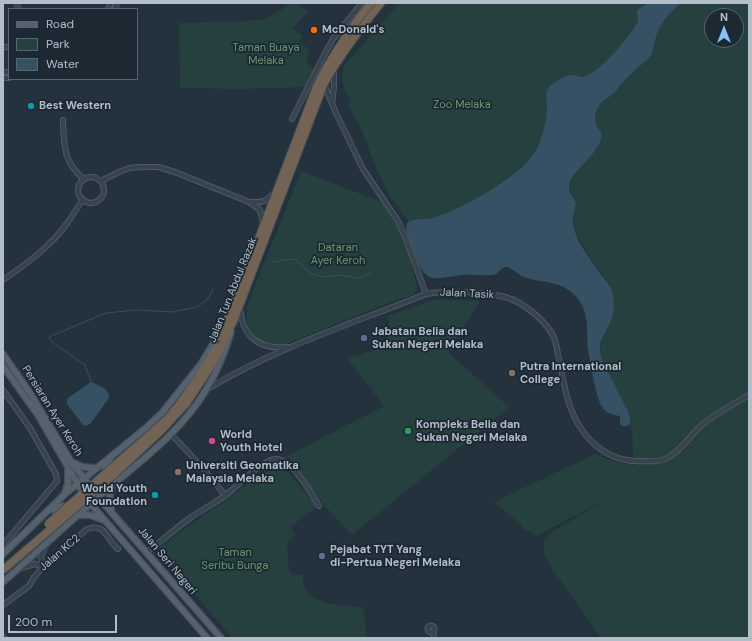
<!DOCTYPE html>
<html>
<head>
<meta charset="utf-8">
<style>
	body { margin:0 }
	#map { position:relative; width:752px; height:641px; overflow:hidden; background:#23323d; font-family:"DM Sans",sans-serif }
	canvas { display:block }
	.frame { position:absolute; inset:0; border:4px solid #b2bec9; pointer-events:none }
	.legend { position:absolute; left:8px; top:8px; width:130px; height:72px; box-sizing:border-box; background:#1c2832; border:1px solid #58646e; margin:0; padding:5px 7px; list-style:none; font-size:12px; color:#b2bec9 }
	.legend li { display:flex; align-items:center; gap:8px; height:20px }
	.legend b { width:20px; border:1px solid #58646e }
	.north { position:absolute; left:704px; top:8px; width:40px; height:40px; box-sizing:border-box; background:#1c2832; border:1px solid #58646e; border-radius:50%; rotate:0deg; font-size:11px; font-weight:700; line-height:16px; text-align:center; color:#b2bec9 }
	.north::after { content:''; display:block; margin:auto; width:14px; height:18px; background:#86c2fa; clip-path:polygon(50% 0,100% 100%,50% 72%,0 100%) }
	.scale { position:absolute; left:8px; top:615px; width:109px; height:18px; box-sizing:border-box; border:2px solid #b2bec9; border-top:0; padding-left:5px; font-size:12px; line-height:14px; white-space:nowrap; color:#b2bec9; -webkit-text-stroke:3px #1c2832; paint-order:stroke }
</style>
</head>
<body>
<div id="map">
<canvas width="752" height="641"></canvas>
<div class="frame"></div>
<ul class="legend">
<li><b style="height:5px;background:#55626d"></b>Road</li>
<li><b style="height:11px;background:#26403f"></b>Park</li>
<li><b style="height:11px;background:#365064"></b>Water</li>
</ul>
<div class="north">N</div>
<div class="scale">200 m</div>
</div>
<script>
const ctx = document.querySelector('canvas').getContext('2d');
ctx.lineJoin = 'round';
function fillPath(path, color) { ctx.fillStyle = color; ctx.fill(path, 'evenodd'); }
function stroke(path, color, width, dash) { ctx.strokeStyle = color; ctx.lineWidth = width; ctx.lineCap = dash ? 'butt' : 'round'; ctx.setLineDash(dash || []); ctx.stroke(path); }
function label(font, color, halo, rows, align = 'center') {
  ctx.font = font + ' "DM Sans",sans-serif'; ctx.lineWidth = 3.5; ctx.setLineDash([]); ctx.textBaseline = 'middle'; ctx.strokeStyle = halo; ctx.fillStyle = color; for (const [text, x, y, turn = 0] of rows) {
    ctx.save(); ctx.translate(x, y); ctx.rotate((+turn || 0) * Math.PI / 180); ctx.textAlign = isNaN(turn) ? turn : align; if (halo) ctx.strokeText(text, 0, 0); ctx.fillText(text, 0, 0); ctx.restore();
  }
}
fillPath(new Path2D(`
	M292 3H297L308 12 293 28 303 36 299 42 309 49 306 62 316 70 307 87 238 89 180 88 179 23 264 20Z
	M399 3H661L537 187 418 235 388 193 371 156 364 134 348 106 351 100C343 86 339 82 345 65Z
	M681 3H749V638H601L551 567 544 553V540L553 531 611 497 536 536 528 530 525 531 521 525 494 502 595 454 615 462 634 465 632 433 628 411 604 364 601 356 600 347 604 332 612 318 610 285 588 255 575 231 573 216 576 204 569 187C573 167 599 157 602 134L596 127V110L599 105 602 101 614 93 631 73 650 55 656 35 660 27 670 12ZM712 16H736V40H712Z
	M301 171 382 202 397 225 410 258 417 288 413 295 391 302 283 345C267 349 250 337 247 322 246 317 247 312 247 306Z
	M433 300 480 301 448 352 509 407 352 535 323 504 287 456 384 406 347 358 376 350 375 345C393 338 390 333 388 316Z
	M279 463 282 465 317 507 290 527 296 534 287 542 289 570 293 575 303 574C303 581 303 588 308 593 318 605 348 606 363 607L367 638H232L156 549 229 498 273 464Z`), '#26403f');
fillPath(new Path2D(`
	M648 3H681C670 12 660 23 656 37 654 43 654 50 651 55 646 62 637 67 631 74 625 79 620 86 615 92 609 98 601 100 597 109 593 119 596 126 602 134 600 156 569 171 569 187 569 194 575 198 576 204 575 210 572 216 573 222 575 242 592 260 602 276 606 281 610 284 612 291 614 299 615 310 612 318 605 338 594 341 604 364L628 411 630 417V424L624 427 620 424V416C609 414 607 414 600 404 594 386 591 368 588 350 586 331 590 317 579 300 564 280 545 284 524 277 518 275 512 267 505 267 500 268 499 274 493 275 483 276 473 274 463 275 435 278 426 286 415 255 412 246 408 238 406 229L407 223C413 218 427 220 436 217 463 208 513 180 531 158 541 145 547 122 547 106 547 100 545 94 548 88 550 84 566 75 571 75 575 75 579 77 583 77 602 71 627 39 638 22L637 10Z
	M91 382C98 385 110 389 109 398L91 423 86 426 83 425 67 404V401L68 398Z`), '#365064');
stroke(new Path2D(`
	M273 262 292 259 296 260 311 274 325 277 340 275 356 278 363 277 371 273
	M91 382 85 365 52 342 49 337 106 313 136 310 172 312 197 307 208 299 213 289`), '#365064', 1);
const minor = new Path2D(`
	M16 3 19 9
	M108 9 111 3
	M115 9 117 3
	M3 47H9
	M3 72H9
	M3 78H9
	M324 84 336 113 363 169 398 221 406 239 426 294
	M332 104 334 86V67
	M292 119 324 55 333 39 362 3
	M63 120C64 145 63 162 84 179
	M78 190a13 13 0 1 1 26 0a13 13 0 1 1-26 0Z
	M101 181 119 172 130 168 141 167H158L175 172 249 202 260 210 263 223
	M251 202C262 203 266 201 274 193
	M3 280C19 269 35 258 49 244 63 231 73 215 83 199
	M240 307C242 337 259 350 288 347
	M3 390 30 428 56 474 57 481 3 545
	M206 390C274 348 352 324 426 294 440 291 452 292 466 292 479 293 492 294 505 297 524 302 548 322 555 340 564 376 564 416 593 443 605 454 619 460 634 461 645 461 658 463 667 458 682 450 690 435 703 424 717 413 733 404 749 395
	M171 434 200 465 225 495
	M147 552C161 541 175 529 190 518 202 510 215 503 226 495 236 487 264 459 275 459 291 457 312 494 319 506
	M43 567 41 557 46 544
	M18 569 35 564 43 567
	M3 605 29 586 34 577 43 567 87 529C106 522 107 541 118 549
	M427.5 629a3.5 3.5 0 1 1 7 0a3.5 3.5 0 1 1-7 0Z
	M434 631V638
	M3 636 5 638`);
const major = new Path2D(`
	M3 354 30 393 70 460 98 497 221 638
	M3 366 38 415 84 495
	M74 463 83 467 96 468
	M109 475 105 469 110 459
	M65 493 68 483V470
	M89 502 207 638
	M111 509C108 501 109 495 112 487
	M53 510C59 506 63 504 70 509
	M77 515H90L103 520
	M3 554 64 495 147 427 162 413 201 364 221 331
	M3 582C34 555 65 526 96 499 135 465 179 435 206 390 217 372 225 352 231 332`);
const highway = new Path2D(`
	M221 337 316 88C330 58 350 29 371 3
	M181 402 203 370 217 347
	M186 404 213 363 234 320 324 84C340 55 360 29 381 3`);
stroke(minor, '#55616b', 6);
stroke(major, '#434f59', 8);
stroke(highway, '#424e58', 9);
stroke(minor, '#37434d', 4.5);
stroke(major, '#55626d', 5.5);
stroke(highway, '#736354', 7);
const highwayBridge = new Path2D(`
	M48 524 132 450 168 418 181 402
	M3 570 117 472 162 430 186 404`);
stroke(highwayBridge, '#424e58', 9, []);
stroke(highwayBridge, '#736354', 7);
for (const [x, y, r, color] of [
	[314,30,4,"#e8710a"],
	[31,106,4,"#0f9aa8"],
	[364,338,4,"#5c6f8a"],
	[512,373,4,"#8d6e63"],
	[408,431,4,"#2e9e5b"],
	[212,441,4,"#d1479c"],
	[178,472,4,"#8d6e63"],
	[155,495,4,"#0f9aa8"],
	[322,556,4,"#5c6f8a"]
]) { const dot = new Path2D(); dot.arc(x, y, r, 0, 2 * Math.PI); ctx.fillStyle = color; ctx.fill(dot); stroke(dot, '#1c2832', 1.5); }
label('bold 11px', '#b2bec9', '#1c2832', [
	["McDonald's",322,30],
	["Best Western",39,106],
	["Jabatan Belia dan",372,332],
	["Sukan Negeri Melaka",372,345],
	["Putra International",520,367],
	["College",520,380],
	["Kompleks Belia dan",416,425],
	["Sukan Negeri Melaka",416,438],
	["World",220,435],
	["Youth Hotel",220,448],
	["Universiti Geomatika",186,466],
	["Malaysia Melaka",186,479],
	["World Youth",147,489,"right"],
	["Foundation",147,502,"right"],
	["Pejabat TYT Yang",330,550],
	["di-Pertua Negeri Melaka",330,563]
], 'left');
label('11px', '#699a6e', '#1c2832', [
	["Taman Buaya",266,48],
	["Melaka",266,61],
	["Zoo Melaka",462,105],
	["Dataran",338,248],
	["Ayer Keroh",338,261],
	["Taman",235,553],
	["Seribu Bunga",235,566]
]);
label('11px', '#b2bec9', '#1c2832', [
	["Jalan Tun Abdul Razak",233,290,-68],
	["Jalan Tasik",467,294,3],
	["Persiaran Ayer Keroh",52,411,58],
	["Jalan KC2",60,553,-41],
	["Jalan Seri Negeri",167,561,50]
]);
</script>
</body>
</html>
